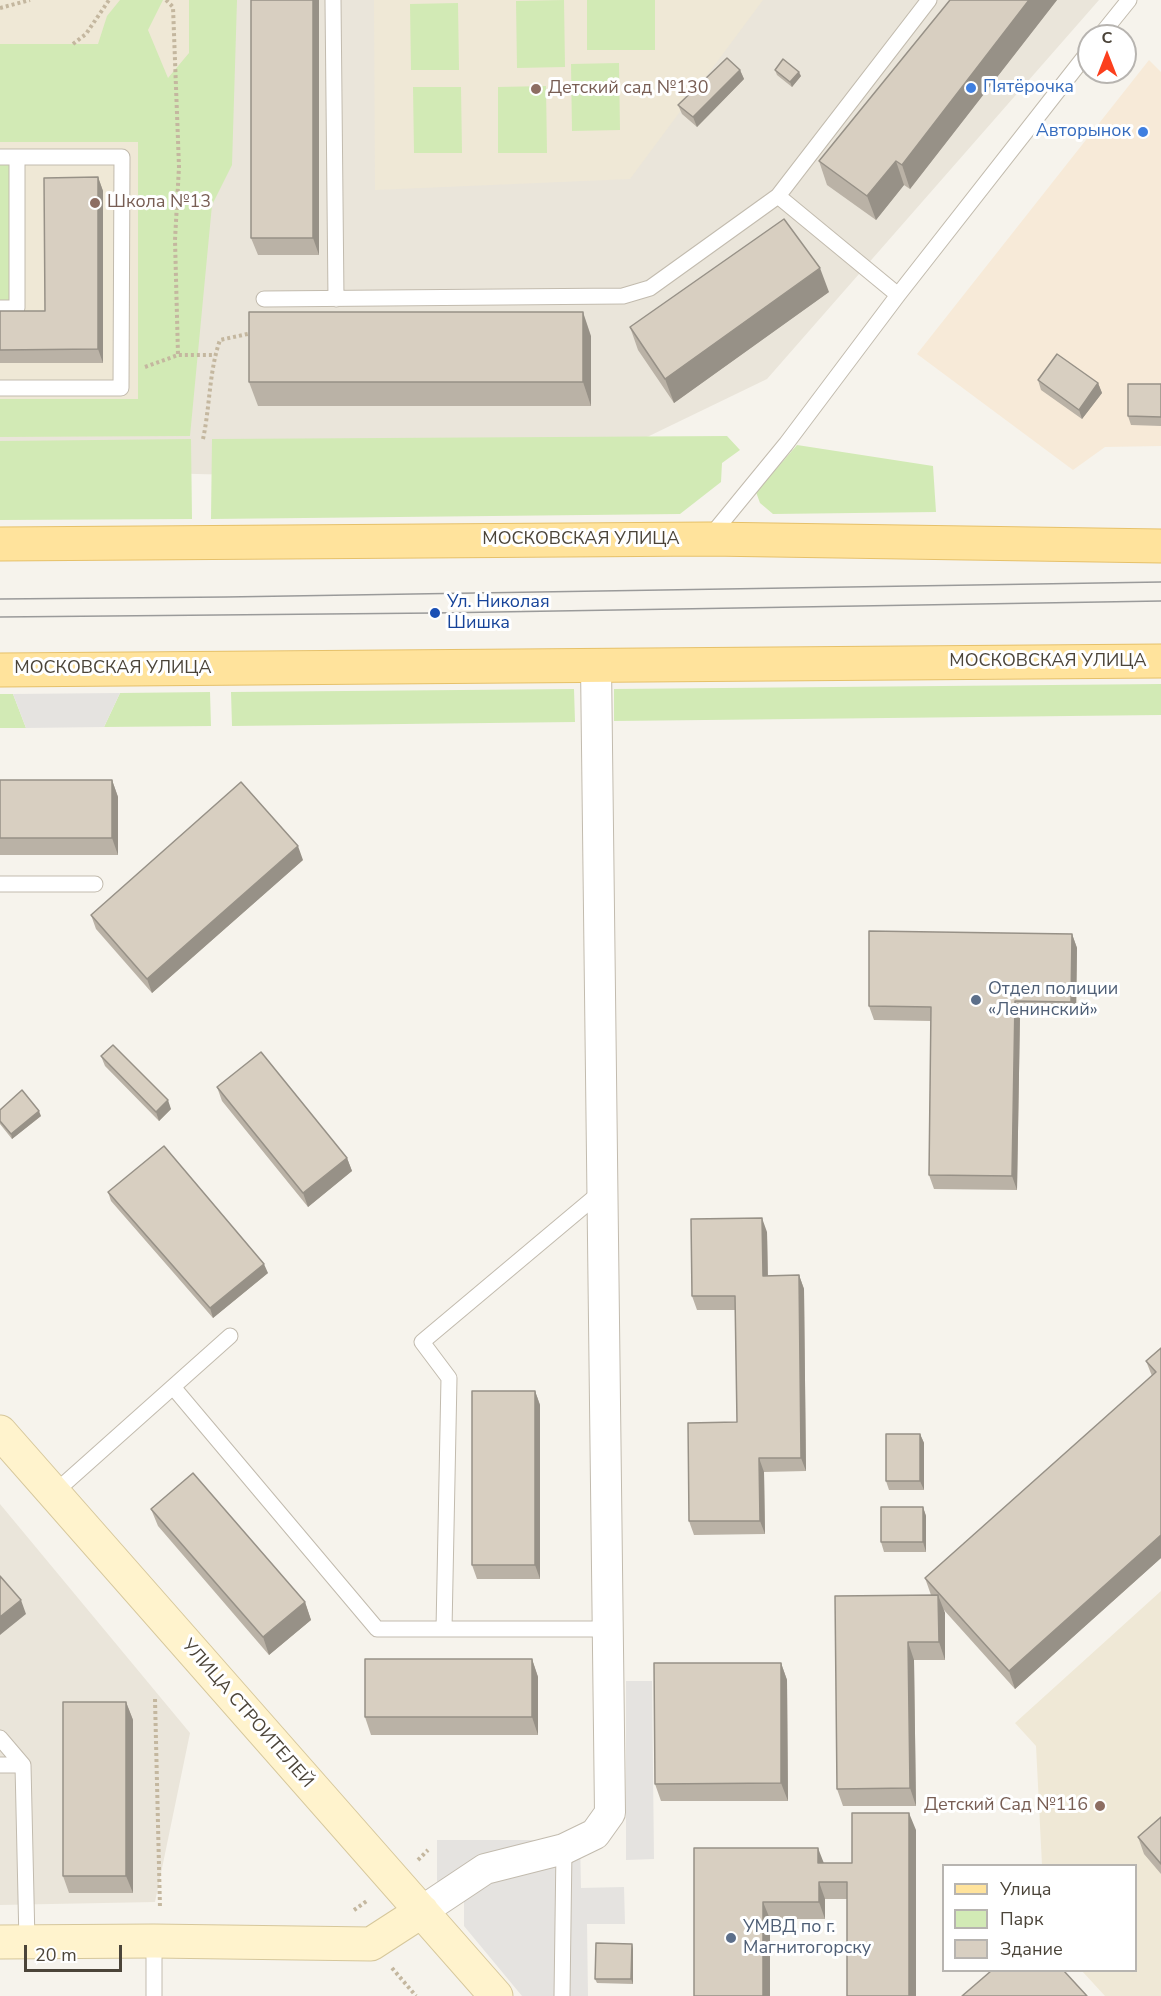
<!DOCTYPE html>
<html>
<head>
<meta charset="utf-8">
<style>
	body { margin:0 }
	#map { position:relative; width:1161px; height:1996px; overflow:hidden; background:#f6f3ec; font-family:"Nunito Sans",sans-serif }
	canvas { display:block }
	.legend { position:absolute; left:942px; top:1864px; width:195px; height:108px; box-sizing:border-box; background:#fff; border:2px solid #b7b4b0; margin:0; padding:8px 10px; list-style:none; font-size:18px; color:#4b4439 }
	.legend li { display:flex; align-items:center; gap:12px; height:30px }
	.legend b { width:30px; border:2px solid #b7b4b0 }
	.north { position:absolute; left:1077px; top:24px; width:60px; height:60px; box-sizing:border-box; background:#fff; border:2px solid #b7b4b0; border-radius:50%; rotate:0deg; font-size:16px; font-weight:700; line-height:24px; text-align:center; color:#4b4439 }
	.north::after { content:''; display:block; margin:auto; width:21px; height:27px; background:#fc3f1d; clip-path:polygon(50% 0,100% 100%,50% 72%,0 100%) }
	.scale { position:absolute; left:24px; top:1945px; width:98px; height:27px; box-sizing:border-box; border:3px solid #4b4439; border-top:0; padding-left:8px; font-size:18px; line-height:21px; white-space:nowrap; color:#4b4439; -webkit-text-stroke:4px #fff; paint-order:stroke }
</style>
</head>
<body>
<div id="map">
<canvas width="1161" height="1996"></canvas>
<ul class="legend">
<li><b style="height:8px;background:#ffe39c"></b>Улица</li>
<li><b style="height:16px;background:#d2eab5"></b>Парк</li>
<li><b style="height:16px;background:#d8cfc1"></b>Здание</li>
</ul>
<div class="north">С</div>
<div class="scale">20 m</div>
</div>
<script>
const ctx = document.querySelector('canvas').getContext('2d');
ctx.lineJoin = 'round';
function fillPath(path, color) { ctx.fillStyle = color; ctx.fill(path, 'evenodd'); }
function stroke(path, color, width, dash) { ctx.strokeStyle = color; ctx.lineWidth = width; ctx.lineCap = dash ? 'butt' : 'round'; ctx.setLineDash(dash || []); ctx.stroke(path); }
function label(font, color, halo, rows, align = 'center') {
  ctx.font = font + ' "Nunito Sans",sans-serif'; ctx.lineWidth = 6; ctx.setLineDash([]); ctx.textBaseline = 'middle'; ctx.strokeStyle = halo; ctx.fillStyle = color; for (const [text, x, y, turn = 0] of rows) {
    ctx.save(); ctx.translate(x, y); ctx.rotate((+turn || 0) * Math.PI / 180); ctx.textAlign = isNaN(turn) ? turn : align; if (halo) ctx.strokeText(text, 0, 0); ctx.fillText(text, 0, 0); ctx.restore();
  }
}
fillPath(new Path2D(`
	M0 0H1099L767 379 552 483 0 469Z
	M0 1504 190 1733 155 1902 0 1905Z`), '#eae5da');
fillPath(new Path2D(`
	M1149 60 1161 72V446L1105 447 1073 470 917 354Z`), '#f7ead8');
fillPath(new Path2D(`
	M0 0H189L190 436 0 437Z
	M374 0H763L630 179 375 190Z
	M1161 1591V1996H1105L1082 1971 1136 1970V1866L1042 1865 1036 1746 1015 1723Z`), '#efe8d6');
fillPath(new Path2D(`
	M120 0H163L148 30 168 78 189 53V0H237L232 165 212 205 190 436 0 437V399H138V142H0V44H98L107 16Z
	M564 0 565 67 517 68 516 1Z
	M587 0H655V50H587Z
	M458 3 459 70H411L410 4Z
	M619 63 620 130 572 131 571 64Z
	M546 86 547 153H498V87Z
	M413 87H461L462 153H414Z
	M0 157H17V324H0Z
	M727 436 740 450 722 463 721 482 680 514 211 519 212 439Z
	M191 439 192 519 0 520V441Z
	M797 445 933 466 936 512 773 514 760 503 756 492Z
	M1161 684V715L614 721V689Z
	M574 689 575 722 232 726 231 692Z
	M210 692 211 726 104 727 120 693Z
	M0 694H13L26 728H0Z`), '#d2eab5');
fillPath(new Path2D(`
	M120 693 104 727 26 728 13 694Z
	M626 1681H652L654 1859 626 1860Z
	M437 1840H580L581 1888 624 1887 625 1924H587L588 1996H522L464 1926V1887H437Z`), '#e5e3e0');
const lane = new Path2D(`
	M333 0 336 299
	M1100 36 1129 0
	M0 157H122L121 388H0
	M778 196 929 0
	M264 299 623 296 650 288 778 196 898 295
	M0 308H17V157
	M709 538 786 444 898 295 1089 51
	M0 884H95
	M173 1387 377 1629H444L449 1378 422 1342 602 1191
	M54 1493 230 1336
	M444 1629H607
	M0 1738 23 1765 27 1942
	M0 1765H23
	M154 1941V1996
	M562 1996 564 1849`);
const street = new Path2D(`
	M422 1911 485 1869 564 1849 595 1834 610 1813 596 665`);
const secondary = new Path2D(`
	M0 1432 496 1996
	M0 1942 154 1941 371 1944 422 1911`);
const primary = new Path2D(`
	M0 544 709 539 1161 546
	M0 670 1161 661`);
stroke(lane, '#c2bbae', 17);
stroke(street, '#c2bbae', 32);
stroke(secondary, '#d6c79b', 35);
stroke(primary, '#e6c16a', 35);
stroke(new Path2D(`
	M166 0 173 7 179 167 175 240 178 355
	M0 8 30 0
	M73 44 86 34 109 0
	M145 367 178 355H214
	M203 439C210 407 209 371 220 340L252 333
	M155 1699 160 1908
	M418 1860 428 1850
	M354 1910 368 1900
	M392 1968 416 1996`), '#c4b79f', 4, [3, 3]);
stroke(lane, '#fff', 15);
stroke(street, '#fff', 30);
stroke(secondary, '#fff3cd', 33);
stroke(primary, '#ffe39c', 33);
stroke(new Path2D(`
	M0 599 226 597 1161 582
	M0 617 435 613 1161 601`), '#9a9a9a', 1.5);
fillPath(new Path2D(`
	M319 0V255H258L251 238Z
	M950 0H1057L910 189 904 185 876 220 827 185 819 161Z
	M740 70 744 79 697 127 682 114 678 105Z
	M775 70 801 76 792 87 777 75Z
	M98 177 103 191V363H0V311H45Z
	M829 292 674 403 638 350 630 327Z
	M591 336V406H258L249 382Z
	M1038 380 1098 383 1102 393 1082 419 1041 390Z
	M1161 384V426L1131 425 1128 416Z
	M0 780H112L118 797V855H0Z
	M303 860 152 993 96 929 91 915Z
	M1072 934 1077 948 1076 1015H1020L1017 1190 934 1189 929 1175 931 1021 874 1020 869 1006Z
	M101 1056 171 1109 159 1121 105 1066Z
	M217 1087 347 1158 352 1171 308 1207 222 1101Z
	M0 1110 41 1116 12 1139 0 1124Z
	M108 1192 268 1273 213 1318 111 1201Z
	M767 1232 768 1276 799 1275 804 1289 806 1471 764 1472 765 1534 694 1535 689 1521 737 1422 735 1310H697L692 1296Z
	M1161 1348V1558L1015 1689 943 1609 945 1613V1660H914L916 1806H843L837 1789 931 1595 925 1578 1152 1376 1146 1361Z
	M535 1391 540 1405V1579H477L472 1565Z
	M920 1434 924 1443V1490H889L886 1481Z
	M923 1507 926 1516V1552H884L881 1542Z
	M151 1509 305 1602 311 1620 269 1655 158 1526Z
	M532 1659 538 1677V1735H371L365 1717Z
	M781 1663 787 1680 788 1801H661L655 1784Z
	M126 1702 133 1720V1893H69L63 1876Z
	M1161 1817V1874L1144 1854 1138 1837Z
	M916 1830V1996L847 1899H825V1919H770V1996L694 1848 824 1863H852Z
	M632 1944 633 1949V1984L597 1983 595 1979Z`), '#bab2a6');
fillPath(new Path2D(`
	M313 0H319V255L313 238Z
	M1029 0H1057L910 189 902 165Z
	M740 70 744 79 697 127 693 117Z
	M799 72 801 76 792 87 790 82Z
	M896 161 904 185 876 220 867 196Z
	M98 177 103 191V363L98 349Z
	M820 268 829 292 674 403 665 379Z
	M583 312 591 336V406L583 382Z
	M1098 383 1102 393 1082 419 1079 410Z
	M112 780 118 797V855L112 838Z
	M298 846 303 860 152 993 147 979Z
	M1072 934 1077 948 1076 1015 1071 1002Z
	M1015 1001 1020 1015 1017 1190 1012 1176Z
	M168 1100 171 1109 159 1121 156 1112Z
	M39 1111 41 1116 12 1139 11 1134Z
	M347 1158 352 1171 308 1207 303 1193Z
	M762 1218 767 1232 768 1290 763 1276Z
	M264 1264 268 1273 213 1318 210 1308Z
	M799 1275 804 1289 806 1471 801 1458Z
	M535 1391 540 1405V1579L535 1565Z
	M920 1434 924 1443V1490L920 1481Z
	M759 1458 764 1472 765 1534 760 1521Z
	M923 1507 926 1516V1552L923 1542Z
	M1161 1535V1558L1015 1689 1009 1671Z
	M938 1595 945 1613V1660L939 1642Z
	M21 1600 26 1614 0 1635V1617Z
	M305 1602 311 1620 269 1655 263 1637Z
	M908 1642 914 1660 916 1806 910 1788Z
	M532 1659 538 1677V1735L532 1717Z
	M781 1663 787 1680 788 1801 781 1783Z
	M126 1702 133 1720V1893L126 1876Z
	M909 1813 916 1830V1996H909Z
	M818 1848 825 1866 818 1863Z
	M819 1882 825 1899V1919L819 1902Z
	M763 1902 770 1919V1996H763Z
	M632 1944 633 1949V1984L631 1979Z`), '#979187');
const building = new Path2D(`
	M251 0H313V238H251Z
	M950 0H1029L902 165 896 161 867 196 819 161Z
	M727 58 740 70 693 117 678 105Z
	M783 59 799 72 790 82 775 70Z
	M98 177V349L0 350V311H45L44 178Z
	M784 219 820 268 665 379 630 327Z
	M249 312H583V382H249Z
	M1057 354 1098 383 1079 410 1038 380Z
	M1128 384H1161V417L1128 416Z
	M0 780H112V838H0Z
	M241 782 298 846 147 979 91 915Z
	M869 931 1072 934 1071 1002 1015 1001 1012 1176 929 1175 931 1007 869 1006Z
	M113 1045 168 1100 156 1112 101 1056Z
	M261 1052 347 1158 303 1193 217 1087Z
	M22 1090 39 1111 11 1134 0 1121V1110Z
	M164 1146 264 1264 210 1308 108 1192Z
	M762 1218 763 1276 799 1275 801 1458H759L760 1521H689L688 1423 737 1422 735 1296H692L691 1219Z
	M1161 1348V1535L1009 1671 925 1578 1156 1372 1146 1361Z
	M472 1391H535V1565H472Z
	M886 1434H920V1481H886Z
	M193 1473 305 1602 263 1637 151 1509Z
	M881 1507H923V1542H881Z
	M0 1576 21 1600 0 1617Z
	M938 1595 939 1642H908L910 1788 837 1789 835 1596Z
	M365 1659H532V1717H365Z
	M654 1663H781V1783L655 1784Z
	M63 1702H126V1876H63Z
	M852 1813H909V1996H847V1882H819V1902H763V1996H694V1848H818V1863H852Z
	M1161 1817V1864L1138 1837Z
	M596 1943 632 1944 631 1979H595Z
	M991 1971H1064L1087 1996H962Z`);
fillPath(building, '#d8cfc1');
stroke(building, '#979187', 1.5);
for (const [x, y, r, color] of [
	[971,88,6,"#3f7fe0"],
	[536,89,6,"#8d6e63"],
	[1143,132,6,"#3f7fe0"],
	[95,203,6,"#8d6e63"],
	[435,613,6,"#1a4fb4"],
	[976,1000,6,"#5c6f8a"],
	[1100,1806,6,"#8d6e63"],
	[731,1938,6,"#5c6f8a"]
]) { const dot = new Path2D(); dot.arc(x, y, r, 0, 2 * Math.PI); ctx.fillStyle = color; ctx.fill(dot); stroke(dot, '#fff', 2); }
label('18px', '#366cbe', '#fff', [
	["Пятёрочка",983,88],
	["Авторынок",1131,132,"right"]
], 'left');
label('18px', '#785e54', '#fff', [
	["Детский сад №130",548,89],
	["Школа №13",107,203],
	["Детский Сад №116",1088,1806,"right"]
], 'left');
label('18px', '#4b4439', '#fff', [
	["МОСКОВСКАЯ УЛИЦА",581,540],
	["МОСКОВСКАЯ УЛИЦА",1048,662],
	["МОСКОВСКАЯ УЛИЦА",113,669],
	["УЛИЦА СТРОИТЕЛЕЙ",247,1714,49]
]);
label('18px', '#164399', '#fff', [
	["Ул. Николая",447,603],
	["Шишка",447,624]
], 'left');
label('18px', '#4e5e75', '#fff', [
	["Отдел полиции",988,990],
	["«Ленинский»",988,1011],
	["УМВД по г.",743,1928],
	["Магнитогорску",743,1949]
], 'left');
</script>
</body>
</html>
